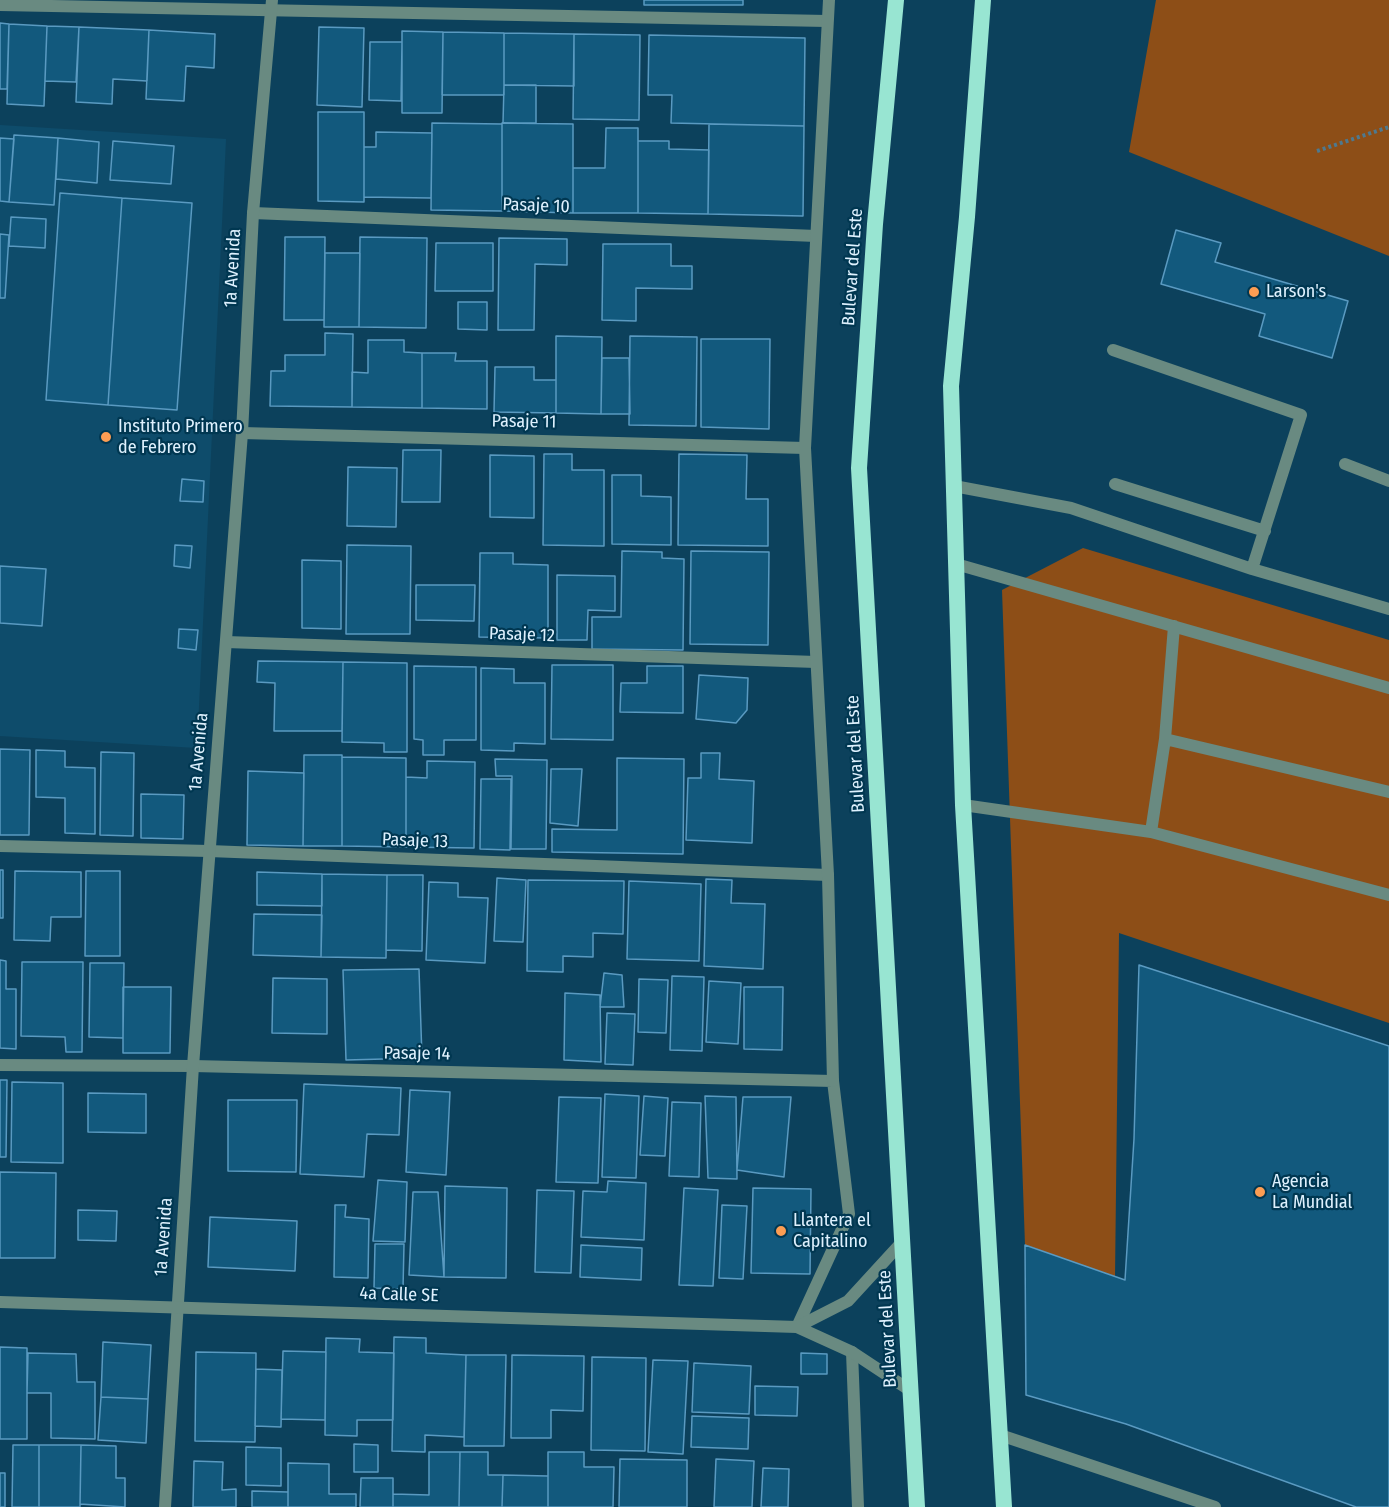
<!DOCTYPE html>
<html>
<head>
<meta charset="utf-8">
<style>
	body { margin:0 }
	canvas { display:block; background:#0c415c }
</style>
</head>
<body>
<canvas width="1389" height="1507"></canvas>
<script>
const ctx = document.querySelector('canvas').getContext('2d');
ctx.lineJoin = 'round';
function fillPath(path, color) { ctx.fillStyle = color; ctx.fill(path, 'evenodd'); }
function stroke(path, color, width, dash) { ctx.strokeStyle = color; ctx.lineWidth = width; ctx.lineCap = dash ? 'butt' : 'round'; ctx.setLineDash(dash || []); ctx.stroke(path); }
function label(font, color, halo, rows, align = 'center') {
  ctx.font = font + ' "Fira Sans Condensed",sans-serif'; ctx.lineWidth = 4.5; ctx.setLineDash([]); ctx.textBaseline = 'middle'; ctx.strokeStyle = halo; ctx.fillStyle = color; for (const [text, x, y, turn = 0] of rows) {
    ctx.save(); ctx.translate(x, y); ctx.rotate((+turn || 0) * Math.PI / 180); ctx.textAlign = isNaN(turn) ? turn : align; if (halo) ctx.strokeText(text, 0, 0); ctx.fillText(text, 0, 0); ctx.restore();
  }
}
fillPath(new Path2D(`
	M0 125 226 139 197 748 0 736Z`), '#0e4c6b');
fillPath(new Path2D(`
	M1156 0H1389V256L1129 152Z
	M1083 548 1389 640V1023L1119 933 1115 1277 1025 1245 1002 590Z`), '#8d4e17');
const building = new Path2D(`
	M644 0H743V5H644Z
	M0 23 9 24 7 89H0Z
	M9 24 47 26 44 106 7 104Z
	M47 26 79 27 76 82 45 81Z
	M79 27 149 30 147 81 113 79 112 104 76 102Z
	M319 27 364 28 362 107 317 105Z
	M149 30 215 34 214 68 186 66 184 101 146 99Z
	M402 31 443 32 442 113H402Z
	M443 32 504 33V95H442Z
	M504 33 574 34V86L504 85Z
	M574 34 640 35 639 120 573 119Z
	M649 35 805 38 804 126 671 123 672 95H648Z
	M370 42H402L401 101 369 100Z
	M504 85H536V123H503Z
	M318 112H364V202L318 201Z
	M432 123 502 124V211L431 210Z
	M502 123 573 124V213L502 211Z
	M709 124 804 126 803 216 708 214Z
	M606 128H638V213H573V168H605Z
	M376 132 432 133 431 198 364 197V147H376Z
	M14 135 58 138 54 205 9 202Z
	M0 138 14 139 9 202 0 201Z
	M58 138 99 142 97 183 56 179Z
	M113 141 174 146 171 184 110 180Z
	M638 141H669V149L709 150 708 214 638 213Z
	M60 193 122 198 108 405 46 400Z
	M122 198 192 203 177 410 108 405Z
	M11 217 46 219 45 248 9 246Z
	M1176 230 1221 243 1215 262 1348 301 1332 358 1259 336 1265 314 1161 284Z
	M0 234 9 235 5 298H0Z
	M285 237H325L324 320H284Z
	M360 237 427 238 426 328 359 327Z
	M499 238 567 239V265L535 264 534 330H498Z
	M436 243H493V291H435Z
	M603 244H671V266H692V289L636 288V321L602 320Z
	M325 253H360L359 327H324Z
	M458 302H487V330L458 329Z
	M325 333 353 334 352 407 270 406 271 371H285V355H325Z
	M556 336 602 337 601 414 556 413Z
	M630 336 697 337 696 426 629 425Z
	M701 339H770L769 429 701 427Z
	M368 340H404V352L422 353V408L352 407V372L368 373Z
	M422 353H456L455 361H487V409L422 408Z
	M602 358H629L630 414H601Z
	M495 367H534V380H556V413L494 412Z
	M403 450H441L440 502H402Z
	M544 454H572V470H604V546L543 545Z
	M679 454 747 455 746 499H768V546L678 545Z
	M490 455 534 456V518L490 517Z
	M348 467 397 468 396 527 347 526Z
	M612 475H641V496L671 497V545L612 544Z
	M182 479 204 481 203 502 180 501Z
	M175 545 192 546 190 568 174 566Z
	M347 545 411 546 410 634H346Z
	M622 551 662 552V558L684 559 683 650 592 649V617H621Z
	M691 551 769 552 768 645 690 644Z
	M480 553H513V564L548 565V638L479 637Z
	M302 560 341 561V629L302 628Z
	M0 566 46 569 42 626 0 623Z
	M557 575 615 576V611L588 610 587 640H557Z
	M416 585H475L474 621 416 620Z
	M179 629 198 630 196 650 178 648Z
	M258 661 343 662 342 731H274L275 683 257 682Z
	M343 662 407 663V752H384V743L342 742Z
	M552 665H613V740L551 739Z
	M414 666 476 667V740H444V755H423V740L414 739Z
	M647 666H683V713L620 712 621 683H647Z
	M481 668 514 669V683H545V744L514 743V751L481 750Z
	M699 675 748 678 747 710 736 723 696 719Z
	M0 749 30 750 29 835H0Z
	M36 750 65 751V767L95 768V834L65 833V798L36 797Z
	M101 752 134 753 133 836 100 835Z
	M701 753H720L719 779 754 781 752 843 686 840 688 778H701Z
	M304 755H342V846H303Z
	M342 757 406 758V847L342 846Z
	M617 758 684 759 683 854 552 852V829L617 830Z
	M495 759 547 760 546 849H511L512 776H496Z
	M427 761 475 762 474 848 406 847V777L427 778Z
	M551 769H582L578 826 550 823Z
	M248 771 304 773 303 846 247 845Z
	M481 779H511L510 850 480 849Z
	M141 794 184 795 183 839 141 838Z
	M0 870H3V918H0Z
	M15 871 81 872V917H51L50 941 14 940Z
	M86 871H120V956H85Z
	M257 872 322 874V906L257 905Z
	M322 874 387 875 386 958 321 957Z
	M387 875H423L422 951 386 950Z
	M497 878 526 880 523 942 494 941Z
	M706 879 732 880 731 903 765 904 763 969 704 966Z
	M528 880 624 881 623 934 593 933V957L563 956V972L527 971Z
	M629 881 701 884 699 961 627 959Z
	M429 882 458 883V897L488 898 485 963 426 960Z
	M254 914 322 915 321 957 253 955Z
	M0 960 6 961V989H16V1049L0 1048Z
	M22 962H83L82 1052H66L65 1037 21 1036Z
	M90 963H124L123 1038 89 1037Z
	M1139 965 1389 1046V1507H1356L1126 1424 1026 1395 1025 1245 1125 1280 1134 1139Z
	M419 969 422 1058 346 1060 343 970Z
	M604 973 622 975 624 1007H600Z
	M672 976 704 977 702 1051 670 1050Z
	M273 978 327 979V1034L272 1033Z
	M639 979 668 980 666 1033 638 1032Z
	M709 981 741 983 738 1044 706 1042Z
	M123 987H171L170 1053H123Z
	M744 987H783L782 1050 744 1049Z
	M565 993 600 995 601 1062 564 1060Z
	M607 1013 635 1014 633 1065 605 1064Z
	M0 1080H7L6 1157H0Z
	M12 1082 63 1083V1163L11 1162Z
	M304 1084 401 1088 399 1135 367 1134 364 1177 300 1174Z
	M410 1090 450 1092 446 1175 406 1172Z
	M88 1093 146 1094V1133L88 1132Z
	M605 1094 639 1096 636 1178 602 1177Z
	M644 1096 668 1098 665 1156 640 1155Z
	M705 1096 736 1097 737 1179 708 1178Z
	M559 1097 601 1098 598 1183 556 1182Z
	M743 1097H791L784 1177 737 1170Z
	M228 1100H297L296 1172 228 1171Z
	M672 1102 701 1103 699 1177 669 1176Z
	M0 1172 56 1173 55 1258H0Z
	M378 1180 407 1182 405 1242 373 1241Z
	M608 1181 646 1183 644 1240 581 1237 583 1191 607 1192Z
	M445 1186 507 1188 506 1278 444 1277Z
	M684 1188 718 1190 713 1286 679 1285Z
	M753 1188 811 1189 810 1274 751 1273Z
	M537 1190 574 1191 571 1273 535 1272Z
	M413 1192H438L444 1277 409 1275Z
	M335 1205H346L345 1217 369 1219 368 1278 334 1277Z
	M722 1205 747 1206 743 1279 719 1278Z
	M78 1210 117 1211 116 1241 78 1240Z
	M210 1217 297 1221 295 1271 208 1267Z
	M375 1244H404L403 1289 374 1288Z
	M581 1245 642 1248 641 1280 580 1277Z
	M394 1337 426 1338V1353L466 1355 464 1437 425 1435V1452L392 1451Z
	M326 1338 360 1339 359 1352 394 1353 393 1420H357V1436L325 1435Z
	M103 1342 151 1345 148 1399 101 1397Z
	M0 1347 27 1348V1439H0Z
	M283 1351 326 1352 325 1420 281 1419Z
	M196 1352 256 1353 255 1442 195 1441Z
	M28 1353 76 1354 77 1382H95V1439L51 1438V1393H27Z
	M801 1353 827 1354V1374H801Z
	M466 1355H506L504 1446H464Z
	M512 1355 584 1356 583 1411 551 1410V1438H511Z
	M592 1357 646 1358 645 1451 591 1450Z
	M653 1360 688 1361 683 1454 648 1452Z
	M694 1363 751 1366 749 1414 692 1412Z
	M256 1369 282 1370 281 1427 255 1426Z
	M755 1386 798 1387 797 1416 755 1415Z
	M101 1397 148 1399 146 1443 98 1440Z
	M692 1416 749 1418 748 1449 691 1447Z
	M354 1444 378 1445V1472H354Z
	M13 1445H39V1507H12Z
	M39 1445H81L80 1507H39Z
	M81 1445 116 1446V1478H125V1507L80 1504Z
	M246 1447 281 1448V1486L246 1485Z
	M429 1452H460L459 1507H393V1494L429 1495Z
	M460 1452H488V1475H503L502 1507H459Z
	M548 1452H584V1467H614L613 1507H548Z
	M620 1459 687 1460V1507H619Z
	M716 1459 754 1461 752 1507H714Z
	M194 1461 223 1462 222 1490 236 1489V1507H193Z
	M288 1463 329 1464V1494H356V1507H288Z
	M763 1468 789 1469 788 1507H761Z
	M0 1473H5V1507H0Z
	M503 1475 548 1476V1507H502Z
	M361 1478H393V1507H360Z
	M252 1491 288 1492V1507H252Z`);
fillPath(building, '#12597d');
stroke(building, '#5a9ac1', 1.5);
stroke(new Path2D(`
	M1317 151 1389 127`), '#4e798f', 4, [3, 3]);
stroke(new Path2D(`
	M0 5 827 21
	M253 213 816 236
	M1113 350 1301 415 1252 569
	M242 433 805 448
	M1345 464 1389 481
	M1115 484 1265 531
	M954 486 1071 508 1252 569 1389 609
	M956 564 1389 688
	M226 642 816 662
	M1165 739 1389 792
	M963 805 1151 832 1389 895
	M1151 832 1165 739 1174 626
	M0 846 209 851 828 875
	M0 1065 193 1066 833 1081 849 1214 797 1327
	M852 1352 858 1507`), '#698a81', 12);
stroke(new Path2D(`
	M829 0 805 448 828 875 833 1081
	M1000 1435 1215 1507
	M165 1507 193 1066 242 433 253 213 272 0`), '#698a81', 12);
stroke(new Path2D(`
	M0 1302 797 1327 852 1352 911 1391
	M797 1327 848 1301 903 1241`), '#698a81', 12);
stroke(new Path2D(`
	M896 0 875 224 859 468 917 1507
	M983 0 967 217 951 386 963 805 1004 1507`), '#98e5d2', 16);
for (const [x, y, r, color] of [
	[1254,292,6,"#fc9d53"],
	[106,437,6,"#fc9d53"],
	[1260,1192,6,"#fc9d53"],
	[781,1231,6,"#fc9d53"]
]) { const dot = new Path2D(); dot.arc(x, y, r, 0, 2 * Math.PI); ctx.fillStyle = color; ctx.fill(dot); stroke(dot, '#003751', 2); }
label('18px', '#def1fe', '#003751', [
	["Pasaje 10",536,206,2],
	["Bulevar del Este",853,267,-86],
	["1a Avenida",233,268,-87],
	["Pasaje 11",524,422,1],
	["Pasaje 12",522,635,2],
	["1a Avenida",199,752,-85],
	["Bulevar del Este",856,754,-93],
	["Pasaje 13",415,841,2],
	["Pasaje 14",417,1054,1],
	["1a Avenida",164,1237,-86],
	["4a Calle SE",399,1295,2],
	["Bulevar del Este",888,1329,-93]
]);
label('18px', '#def1fe', '#003751', [
	["Larson's",1266,292],
	["Instituto Primero",118,427],
	["de Febrero",118,448],
	["Agencia",1272,1182],
	["La Mundial",1272,1203],
	["Llantera el",793,1221],
	["Capitalino",793,1242]
], 'left');
</script>
</body>
</html>
